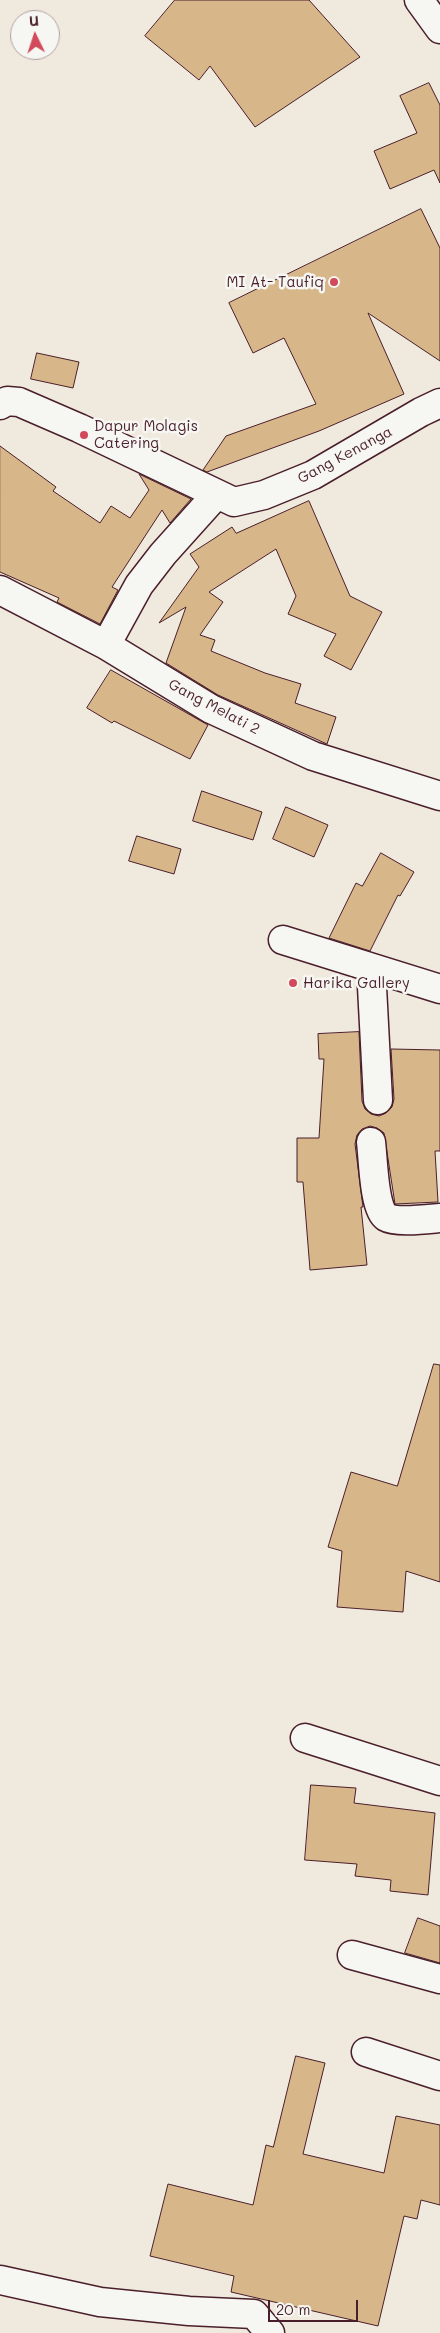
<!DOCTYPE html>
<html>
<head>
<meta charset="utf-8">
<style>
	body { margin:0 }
	#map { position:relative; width:440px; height:2333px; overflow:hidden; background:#f0e9dd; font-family:Mali,sans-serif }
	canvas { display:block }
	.north { position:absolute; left:10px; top:10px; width:50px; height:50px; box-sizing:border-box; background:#f6f6f2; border:1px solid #b1a0a2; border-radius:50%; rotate:356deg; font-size:14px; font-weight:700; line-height:20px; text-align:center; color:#4a1f2b }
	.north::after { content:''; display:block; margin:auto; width:18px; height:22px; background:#d1495b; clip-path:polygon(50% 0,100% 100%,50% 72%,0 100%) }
	.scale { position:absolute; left:268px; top:2300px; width:90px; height:22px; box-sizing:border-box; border:2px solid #4a1f2b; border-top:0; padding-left:6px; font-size:15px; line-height:18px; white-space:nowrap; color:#4a1f2b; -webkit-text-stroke:4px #f6f6f2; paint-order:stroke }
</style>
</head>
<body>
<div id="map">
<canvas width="440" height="2333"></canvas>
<div class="north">U</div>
<div class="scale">20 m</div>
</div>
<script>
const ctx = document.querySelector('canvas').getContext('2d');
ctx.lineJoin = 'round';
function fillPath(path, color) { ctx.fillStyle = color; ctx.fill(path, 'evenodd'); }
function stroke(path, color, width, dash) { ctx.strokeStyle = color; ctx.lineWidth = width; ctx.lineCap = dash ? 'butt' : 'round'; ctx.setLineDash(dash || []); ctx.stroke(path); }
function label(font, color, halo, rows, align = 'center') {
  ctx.font = font + ' Mali,sans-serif'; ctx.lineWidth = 5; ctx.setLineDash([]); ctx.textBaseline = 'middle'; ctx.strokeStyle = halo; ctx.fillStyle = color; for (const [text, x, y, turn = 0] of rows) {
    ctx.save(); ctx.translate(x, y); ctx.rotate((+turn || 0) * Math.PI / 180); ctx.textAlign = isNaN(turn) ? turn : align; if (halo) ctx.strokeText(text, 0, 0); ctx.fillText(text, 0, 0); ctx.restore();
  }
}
const building = new Path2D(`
	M175 0H309L360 57 255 127 210 66 199 80 145 36Z
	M429 83 440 105V183L434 170 390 189 374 151 417 133 400 96Z
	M421 209 440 248V361L368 313 404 394 319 431 207 472 203 470 226 436 316 404 284 338 253 353 229 303Z
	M37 353 79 362 73 388 31 379Z
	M0 446 56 487 53 491 100 523 111 506 130 518 149 490 139 474 191 499 170 523 162 510 112 587 118 590 100 624 57 602 59 598 0 572Z
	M309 501 350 596 382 612 351 670 324 656 336 634 288 614 296 596 276 549 209 592 223 602 200 635 215 640 211 651 265 673 301 684 295 703 336 717 327 744 218 695 166 663 186 607 159 623 199 567 190 554 232 527 236 533Z
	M111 670 208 725 190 759 114 721 112 723 87 708Z
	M202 791 262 812 253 840 193 821Z
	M286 807 328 825 314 857 273 839Z
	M137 836 181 849 174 874 129 861Z
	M381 853 414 872 400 896 398 895 370 951 329 938 356 883 362 886Z
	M359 1032 362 1101 365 1109 371 1114 379 1116 386 1113 392 1107 394 1099 391 1049 440 1050V1151H435L438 1202 395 1204 384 1133 377 1128 370 1126 362 1129 357 1135 355 1144 363 1207H361L367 1265 310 1270 303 1182H297V1138H319L324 1059H319L318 1034Z
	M434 1364 440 1365V1582L406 1571 403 1612 337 1607 342 1551 328 1547 351 1472 397 1486Z
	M311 1785 356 1788 354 1803 435 1813 428 1895 390 1891 391 1880 355 1876 357 1864 305 1860Z
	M418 1918 440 1926V1963L405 1953Z
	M296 2056 325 2063 303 2154 384 2173 396 2116 440 2125V2205L421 2200 417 2219 404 2216 378 2326 231 2292 234 2276 150 2256 168 2184 253 2205 266 2145 273 2147Z`);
fillPath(building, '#d7b78a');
stroke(building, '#4a1f2b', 1);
const minor = new Path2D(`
	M0 405 7 401 19 402 79 428 234 502 264 495 313 475 421 412 440 403
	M0 590 106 645 211 709 313 756 440 796
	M106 645 139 585 163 554 216 495
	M283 940 440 989
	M371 968 378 1100
	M371 1142C373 1157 374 1210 386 1217 396 1223 428 1219 440 1218
	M305 1738 440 1781
	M352 1955 440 1979
	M366 2052 440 2076
	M0 2280 100 2302 189 2311 254 2314 270 2333`);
const primary = new Path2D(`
	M419 0 440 29`);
stroke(minor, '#4a1f2b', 31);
stroke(primary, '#4a1f2b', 31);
stroke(minor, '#f6f6f2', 28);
stroke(primary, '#f6f6f2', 28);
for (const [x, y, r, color] of [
	[334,282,5,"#d1495b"],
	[84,435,5,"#d1495b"],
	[293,983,5,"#d1495b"]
]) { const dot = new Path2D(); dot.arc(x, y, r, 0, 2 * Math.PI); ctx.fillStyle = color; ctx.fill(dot); stroke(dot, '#f6f6f2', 2); }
label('15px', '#4a1f2b', '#f6f6f2', [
	["MI At- Taufiq",324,282,"right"],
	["Dapur Molagis",94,426],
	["Catering",94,443],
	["Harika Gallery",303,983]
], 'left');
label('15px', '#4a1f2b', '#f6f6f2', [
	["Gang Kenanga",345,455,-28],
	["Gang Melati 2",214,707,28]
]);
</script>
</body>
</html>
